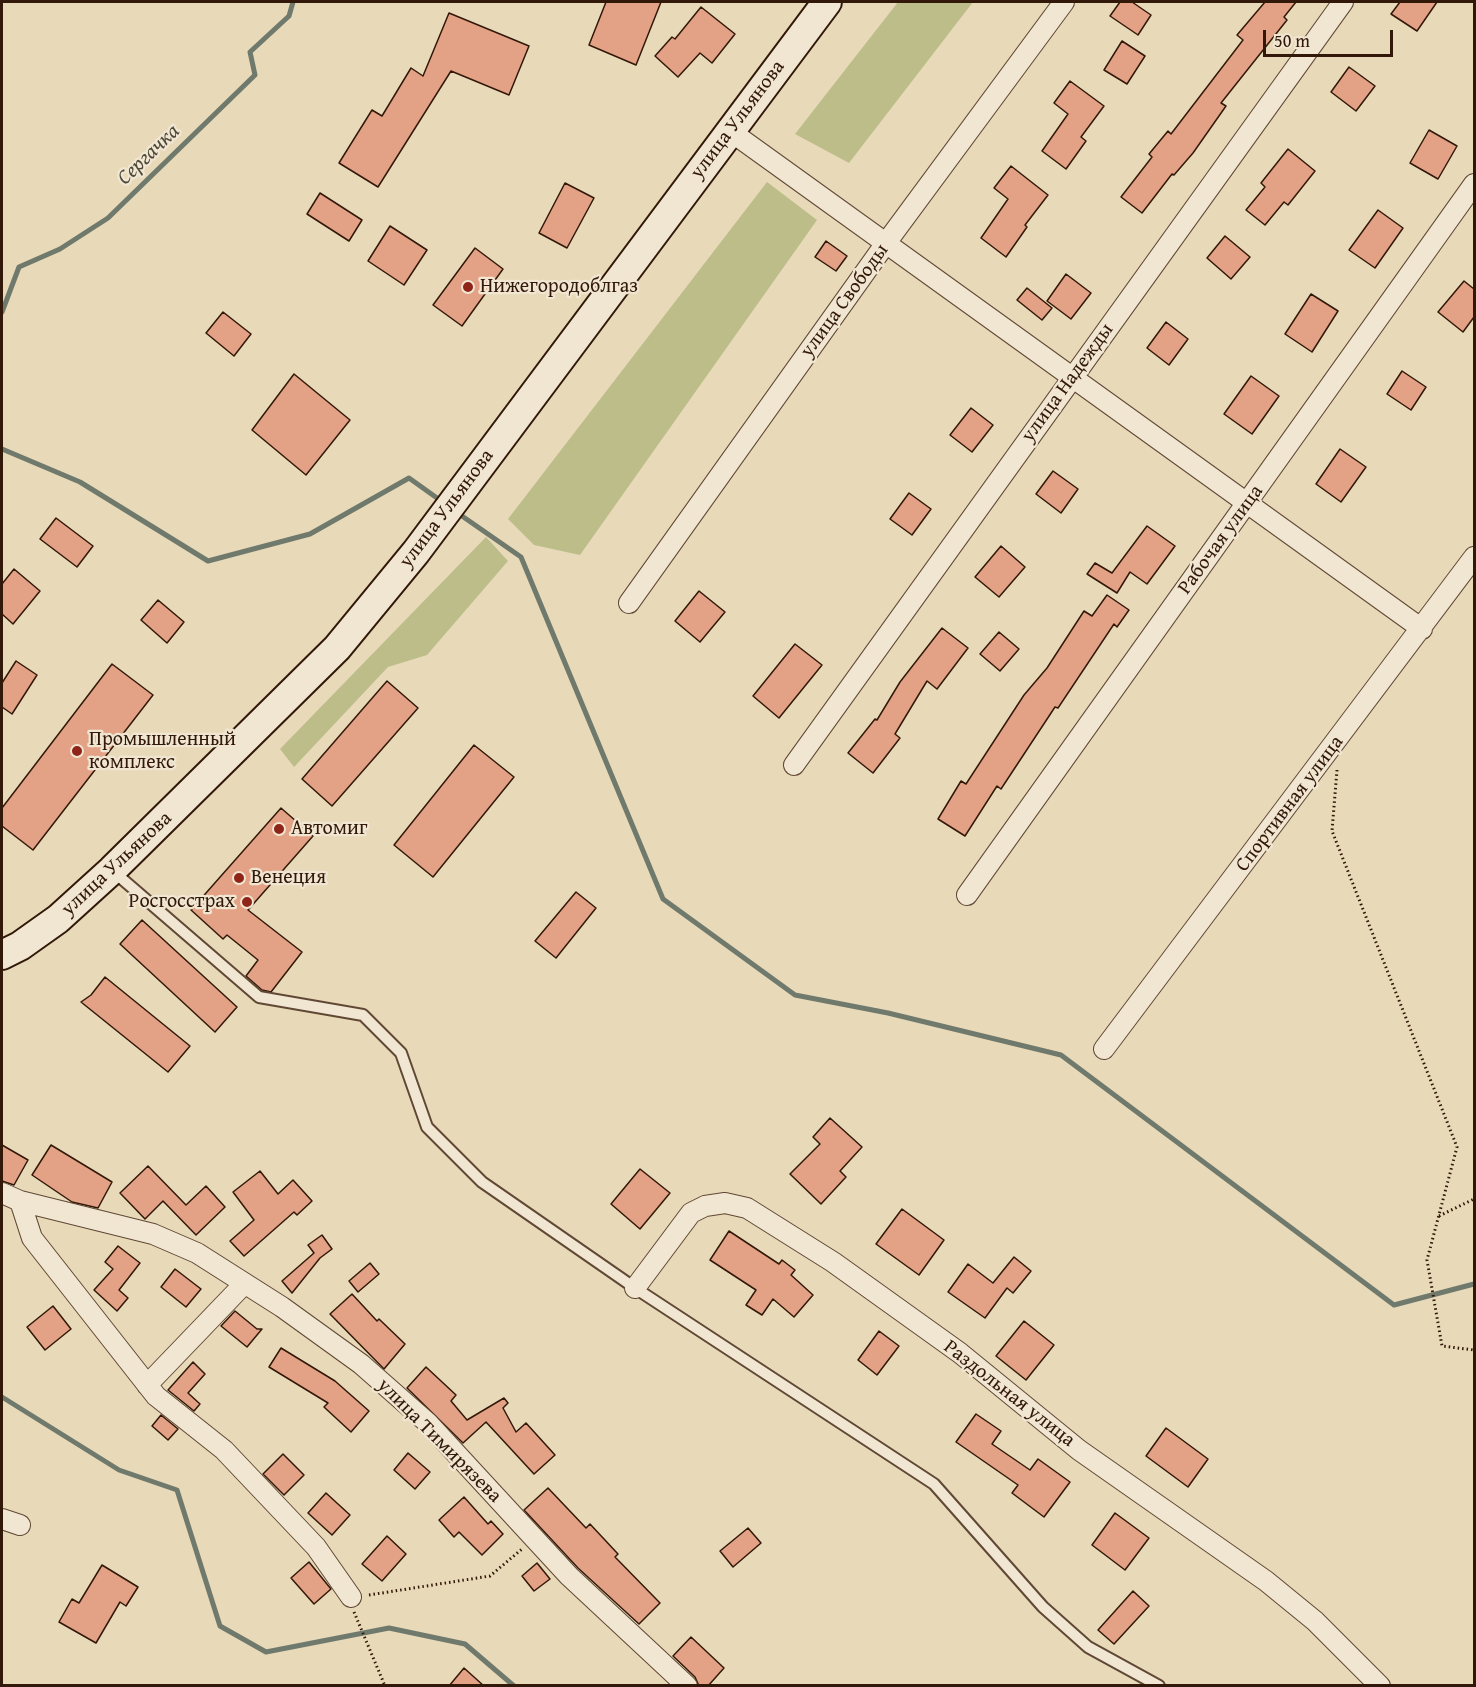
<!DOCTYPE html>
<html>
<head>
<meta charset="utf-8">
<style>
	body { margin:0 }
	#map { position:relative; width:1476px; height:1687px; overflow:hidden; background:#e8d9b9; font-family:"Gentium Book Plus",serif }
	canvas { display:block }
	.frame { position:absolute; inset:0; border:3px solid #321808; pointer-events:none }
	.scale { position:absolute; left:1263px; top:30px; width:130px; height:27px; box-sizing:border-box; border:3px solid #321808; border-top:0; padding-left:8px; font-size:18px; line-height:21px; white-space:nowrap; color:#321808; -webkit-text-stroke:4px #f0e6d2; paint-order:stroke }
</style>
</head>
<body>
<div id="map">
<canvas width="1476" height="1687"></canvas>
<div class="frame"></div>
<div class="scale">50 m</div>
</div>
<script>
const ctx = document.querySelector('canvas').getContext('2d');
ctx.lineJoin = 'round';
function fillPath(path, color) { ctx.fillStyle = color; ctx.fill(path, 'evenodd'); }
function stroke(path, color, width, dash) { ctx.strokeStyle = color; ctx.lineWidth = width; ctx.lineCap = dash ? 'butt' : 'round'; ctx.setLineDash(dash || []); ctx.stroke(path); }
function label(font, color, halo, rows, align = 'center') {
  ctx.font = font + ' "Gentium Book Plus",serif'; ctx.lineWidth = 4.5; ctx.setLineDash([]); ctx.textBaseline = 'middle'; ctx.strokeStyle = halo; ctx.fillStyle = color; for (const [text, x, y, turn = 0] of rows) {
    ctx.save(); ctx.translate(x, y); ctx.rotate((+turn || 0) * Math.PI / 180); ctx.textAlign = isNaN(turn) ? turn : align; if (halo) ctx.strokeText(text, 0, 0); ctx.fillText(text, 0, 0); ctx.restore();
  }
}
fillPath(new Path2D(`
	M898 2H973L849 163 795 134Z
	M767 182 817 220 580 555 534 545 508 519Z
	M486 537 508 561 427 655 388 667 294 767 280 749Z`), '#bdbd8a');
stroke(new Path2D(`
	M2 312 19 267 60 249 108 218 255 75 250 52 289 16 293 2
	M2 449 80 482 208 561 310 534 409 478 437 498
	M462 516 521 557 663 899 795 995 888 1013 1061 1055 1394 1305 1474 1284
	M2 1397 119 1470 177 1490 220 1626 266 1652 389 1628 465 1644 514 1686`), '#6f796c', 5);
const building = new Path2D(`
	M606 2H661L636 65 589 45Z
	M1120 2H1132L1151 15 1138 35 1110 16Z
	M1265 2H1296L1284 17 1287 20 1221 103 1226 106 1193 153 1174 175 1172 174 1142 213 1121 197 1152 157 1149 154 1168 131 1171 134 1243 40 1237 35Z
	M1400 2H1437L1417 31 1391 14Z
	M701 7 735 34 712 63 700 53 678 77 655 56 672 37 675 39Z
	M449 13 529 46 509 95 451 71 378 187 339 163 372 110 382 116 411 68 423 76Z
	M1122 41 1145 56 1127 84 1104 70Z
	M1349 67 1375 86 1356 111 1331 92Z
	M1070 81 1104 106 1081 137 1086 141 1066 169 1042 151 1068 114 1054 103Z
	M1429 130 1457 146 1438 179 1410 163Z
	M1288 149 1315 171 1288 205 1284 202 1265 225 1246 210 1265 187 1261 183Z
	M1011 166 1048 195 1025 225 1027 227 1006 257 981 238 1008 199 994 188Z
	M565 183 594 198 567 248 539 233Z
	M320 193 362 220 349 241 307 214Z
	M1378 210 1403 228 1375 268 1349 250Z
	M390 226 427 250 404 285 368 261Z
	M1225 236 1250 257 1231 279 1207 258Z
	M826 241 847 256 836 271 815 257Z
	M475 248 503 269 462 326 433 305Z
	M1066 274 1091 293 1071 319 1047 301Z
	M1464 281 1474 289V317L1463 332 1438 312Z
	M1027 288 1052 308 1042 320 1017 300Z
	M1311 294 1338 311 1312 352 1285 334Z
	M223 312 251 334 234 356 206 333Z
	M1166 322 1188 339 1169 365 1147 348Z
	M1402 371 1426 387 1411 410 1387 394Z
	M294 374 350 420 306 475 252 430Z
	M1251 376 1279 396 1252 434 1224 414Z
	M971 408 993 425 972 452 950 435Z
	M1340 449 1366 467 1341 502 1316 484Z
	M1053 471 1078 489 1061 513 1036 494Z
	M909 493 931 509 912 535 890 519Z
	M56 518 93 546 77 567 40 539Z
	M1147 526 1175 546 1147 584 1130 572 1117 593 1087 574 1095 563 1112 573Z
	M1001 546 1025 567 999 597 975 577Z
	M14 569 40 591 13 624 2 614V584Z
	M699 591 725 612 700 642 675 621Z
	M1107 595 1129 610 1117 627 1114 624 1058 708 1055 707 1001 789 997 786 965 836 938 819 961 781 966 784 1024 695 1047 668 1084 611 1092 616Z
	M158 600 184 622 167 643 141 620Z
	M942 628 968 648 937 689 927 681 895 734 900 738 873 773 848 753 875 719 877 720 900 682Z
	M999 632 1019 649 1000 671 980 654Z
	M795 644 822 665 779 718 753 696Z
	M16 661 37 675 12 714 2 707V683Z
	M112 664 153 695 33 850 2 826V808Z
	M387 681 418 708 332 806 302 779Z
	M474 745 514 777 433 877 394 845Z
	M281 808 313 836 248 910 302 952 271 992 262 990 246 976 258 960 227 935 223 939 191 910Z
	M576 892 596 908 556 958 535 941Z
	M142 920 237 1007 215 1032 120 944Z
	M105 977 190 1046 168 1072 81 1002 91 995Z
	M830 1118 862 1147 840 1171 846 1177 821 1204 790 1174 820 1144 813 1137Z
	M2 1145 28 1160 14 1185 2 1181Z
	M51 1145 112 1182 98 1208 72 1202 32 1175Z
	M148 1166 186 1205 206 1186 225 1207 196 1235 163 1201 145 1219 120 1193Z
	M640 1169 670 1193 640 1229 611 1204Z
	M260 1171 278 1194 293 1180 312 1201 297 1215 294 1212 244 1256 230 1241 254 1220 233 1192Z
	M902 1209 944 1240 919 1275 876 1244Z
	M729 1231 779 1264 782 1260 795 1270 791 1275 813 1295 794 1317 773 1299 762 1315 746 1305 756 1290 710 1260Z
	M322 1235 332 1249 320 1258 292 1293 282 1281 314 1253 308 1245Z
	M118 1246 140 1263 119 1290 128 1298 117 1311 94 1290 113 1269 105 1262Z
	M1014 1257 1031 1271 1013 1293 1007 1288 985 1318 948 1292 968 1264 993 1283Z
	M370 1263 379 1274 358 1292 349 1281Z
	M175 1269 201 1289 186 1307 161 1287Z
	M352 1294 377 1321 379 1319 405 1344 384 1369 330 1314Z
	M53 1306 71 1329 45 1350 27 1327Z
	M235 1311 257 1329H262L247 1347 221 1326Z
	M1024 1321 1054 1345 1026 1380 996 1356Z
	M879 1331 899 1346 877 1375 858 1360Z
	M281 1348 335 1381 369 1411 351 1432 324 1407 328 1403 269 1367Z
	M193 1362 205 1374 188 1393 200 1404 194 1411 168 1390Z
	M426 1367 456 1395 451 1401 467 1420 504 1398 508 1403 503 1408 516 1432 526 1423 555 1455 534 1474 486 1422 463 1443 407 1388Z
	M976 1414 1001 1431 992 1444 1030 1470 1038 1459 1070 1482 1044 1517 1012 1493 1018 1485 956 1442Z
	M161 1415 178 1429 168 1440 152 1426Z
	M1166 1428 1208 1459 1188 1487 1146 1456Z
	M408 1453 430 1472 415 1489 394 1470Z
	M283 1454 304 1475 284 1495 263 1474Z
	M548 1488 586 1528 590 1524 618 1554 615 1557 660 1603 639 1624 578 1568 524 1510Z
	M326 1493 350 1515 332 1535 308 1513Z
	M464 1497 488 1524 491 1521 503 1534 482 1555 459 1532 454 1537 439 1520Z
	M1115 1513 1149 1538 1125 1570 1092 1545Z
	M748 1528 761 1543 733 1567 720 1551Z
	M387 1536 406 1554 382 1581 362 1564Z
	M309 1562 331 1589 314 1604 291 1578Z
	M537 1563 550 1579 534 1591 522 1576Z
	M102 1565 138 1587 126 1606 120 1602 96 1643 59 1622 72 1599 79 1603Z
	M1133 1591 1149 1606 1114 1644 1098 1630Z
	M691 1637 724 1668 708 1686H699L695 1677 673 1656Z
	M464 1668 484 1686H449Z`);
fillPath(building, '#e3a185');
stroke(building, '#321808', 1.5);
const service = new Path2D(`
	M114 872 259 997 363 1015 401 1053 427 1127 482 1182 635 1288 934 1484 1043 1607 1088 1647 1159 1686`);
const minor = new Path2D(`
	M730 131 1422 629
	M629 603 886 243 1064 2
	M794 765 1343 2
	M967 895 1474 184
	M1104 1049 1474 557
	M2 1193 20 1201 153 1234 197 1253 282 1307 361 1364 428 1423 569 1576 687 1686
	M20 1201 32 1238 156 1396 224 1450 316 1547 351 1597
	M635 1288 691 1213 705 1206 725 1203 747 1208 833 1262 960 1353 1079 1450 1266 1581 1315 1621 1380 1686
	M147 1385 244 1284
	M2 1519 20 1525`);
const secondary = new Path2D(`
	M2 955 20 946 58 919 112 870 337 648 416 552 827 2`);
stroke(service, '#604834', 14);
stroke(minor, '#604834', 22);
stroke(secondary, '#321808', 32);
stroke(new Path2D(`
	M1337 770 1332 831 1457 1147 1427 1260 1442 1346 1474 1350
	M1439 1216 1474 1199
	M369 1595 490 1576 522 1549
	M354 1612 385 1686`), '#321808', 3, [1.5, 3]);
stroke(service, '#f0e6d2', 10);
stroke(minor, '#f0e6d2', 20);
stroke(secondary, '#f0e6d2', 28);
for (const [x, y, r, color] of [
	[468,287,6,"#8f2418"],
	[77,751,6,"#8f2418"],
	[279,829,6,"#8f2418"],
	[239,878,6,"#8f2418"],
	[247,902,6,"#8f2418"]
]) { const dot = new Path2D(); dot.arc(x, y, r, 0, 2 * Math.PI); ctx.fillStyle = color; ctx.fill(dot); stroke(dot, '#f0e6d2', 2); }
label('20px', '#321808', '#f0e6d2', [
	["улица Ульянова",738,120,-53],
	["улица Свободы",845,301,-54],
	["улица Надежды",1068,383,-54],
	["улица Ульянова",447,509,-53],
	["Рабочая улица",1221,540,-54],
	["Спортивная улица",1290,804,-53],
	["улица Ульянова",117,864,-43],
	["Раздольная улица",1009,1394,38],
	["улица Тимирязева",439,1441,45]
]);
label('20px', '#321808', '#f0e6d2', [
	["Нижегородоблгаз",480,287],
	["Промышленный",89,740],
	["комплекс",89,763],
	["Автомиг",291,829],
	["Венеция",251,878],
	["Росгосстрах",235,902,"right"]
], 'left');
label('italic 21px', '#50493a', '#f0e6d2', [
	["Сергачка",149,155,-44]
]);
</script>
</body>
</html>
